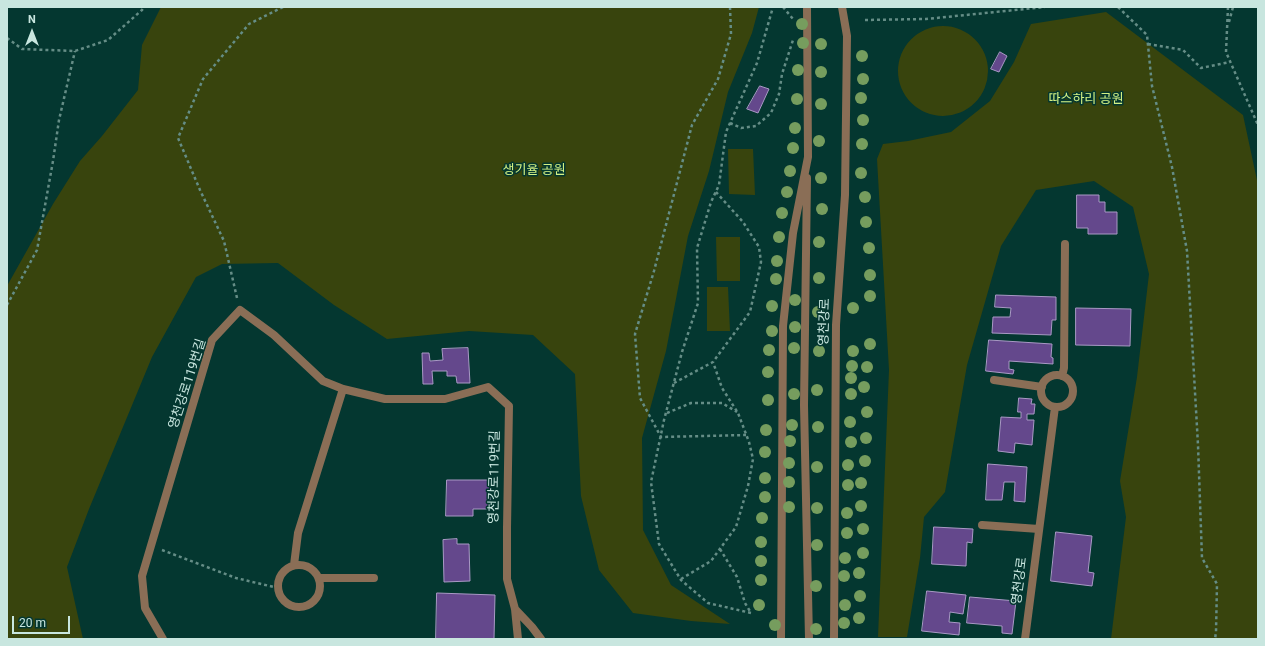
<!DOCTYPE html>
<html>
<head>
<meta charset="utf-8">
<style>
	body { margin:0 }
	#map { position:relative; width:1265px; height:646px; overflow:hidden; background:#043730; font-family:Roboto,sans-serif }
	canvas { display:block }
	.frame { position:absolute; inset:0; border:8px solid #c8e6df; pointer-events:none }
	.north { position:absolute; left:12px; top:12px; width:40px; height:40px; -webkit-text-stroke:3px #043730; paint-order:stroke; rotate:0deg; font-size:11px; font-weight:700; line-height:16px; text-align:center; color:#c8e6df }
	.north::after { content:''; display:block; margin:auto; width:14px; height:18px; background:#c8e6df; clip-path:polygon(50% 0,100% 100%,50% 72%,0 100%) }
	.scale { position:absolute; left:12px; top:616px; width:58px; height:18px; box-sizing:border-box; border:2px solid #c8e6df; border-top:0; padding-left:5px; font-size:12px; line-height:14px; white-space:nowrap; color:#c8e6df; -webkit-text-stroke:3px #043730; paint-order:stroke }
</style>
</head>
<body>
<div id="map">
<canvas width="1265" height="646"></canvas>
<div class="frame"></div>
<div class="north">N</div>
<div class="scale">20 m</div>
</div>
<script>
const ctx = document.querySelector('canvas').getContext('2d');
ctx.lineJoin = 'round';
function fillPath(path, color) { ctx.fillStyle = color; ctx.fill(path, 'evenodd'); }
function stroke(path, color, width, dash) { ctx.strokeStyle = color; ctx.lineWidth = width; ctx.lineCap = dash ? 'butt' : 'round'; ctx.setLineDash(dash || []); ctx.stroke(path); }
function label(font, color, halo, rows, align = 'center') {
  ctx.font = font + ' Roboto,"Noto Sans KR",sans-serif'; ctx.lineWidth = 3; ctx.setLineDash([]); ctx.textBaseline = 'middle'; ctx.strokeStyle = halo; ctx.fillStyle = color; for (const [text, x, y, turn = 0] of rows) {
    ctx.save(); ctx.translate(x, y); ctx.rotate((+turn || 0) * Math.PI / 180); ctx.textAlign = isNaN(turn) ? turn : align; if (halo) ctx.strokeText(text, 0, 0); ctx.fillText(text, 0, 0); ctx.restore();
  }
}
fillPath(new Path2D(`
	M161 7H759L752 33 728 92 709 171 688 236 666 351 642 438 643 530 671 585 730 624 691 621 633 613 599 570 581 496 575 374 533 335 469 331 387 339 334 305 278 263 222 264 196 277 152 357 89 509 67 567 83 639H7V286L53 204 80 161 102 136 138 90 142 45Z
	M1106 12 1243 115 1258 185V639H1111L1126 517 1120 481 1137 377 1149 274 1133 207 1094 181 1036 190 1001 246 967 365 945 492 924 517 920 558 907 637H878L889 370 877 159 883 144 908 141 951 132 990 101 1014 62 1031 24Z
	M898 71a45 45 0 1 1 90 0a45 45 0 1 1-90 0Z
	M728 149H753L755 195 729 194Z
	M716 237H740V281H717Z
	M707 287H728L730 331H707Z`), '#38440d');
const building = new Path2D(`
	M1000 52 1007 56 999 72 991 69Z
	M760 86 769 89 758 113 747 109Z
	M1077 195H1099V202H1105V212H1117V234H1088V228H1077Z
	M996 295 1056 297V320H1052L1051 335 992 333 993 317H1010L1011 308 995 307Z
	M1076 308 1131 309 1130 346 1076 345Z
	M989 340 1052 344 1051 357 1053 358V364L1009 361V369L1014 370 1013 374 986 371Z
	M468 348 470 383H457L456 376H447V371H432L433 384H423L422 353H429L430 361 443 360 442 349Z
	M1019 398 1032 399 1031 404H1035L1034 414H1027V420H1034L1032 445 1015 443 1014 453 998 451 1001 417 1021 418V412H1018Z
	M988 464 1027 467 1025 502 1014 501 1015 482H1004L1002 500H986Z
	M447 480H490V509H473V516H446Z
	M934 527 973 529 972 543 967 542 966 566 932 564Z
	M1056 532 1092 536 1088 572 1094 573 1092 586 1051 581Z
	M457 539V544H469L470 581 444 582 443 540Z
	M927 591 966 595 963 614 950 612 949 622 960 623 959 635 922 631Z
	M437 593 495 595 494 639H436Z
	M970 597 1016 601 1012 634 1002 633V626L967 623Z`);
fillPath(building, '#64488c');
stroke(building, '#a999c5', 1);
stroke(new Path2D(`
	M730 7 731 34 718 79 692 125 654 271 635 334 640 398 661 437 746 435
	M783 7 793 19
	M1118 7 1147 35 1152 86 1172 167 1187 251 1198 445 1202 558 1217 584 1216 632 1215 639
	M1228 7 1226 52 1258 125
	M865 20 926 19 1045 7
	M1229 22 1233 7
	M7 38 22 49 75 51 108 40 142 10 144 7
	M1148 44 1183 50 1201 68 1230 62
	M730 123 741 128 756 126 771 113 779 94 782 74 793 40
	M237 298 224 241 200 190 178 138 203 79 249 24 283 7
	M7 305 37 250 53 161 59 120 75 51
	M674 383 713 362 750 312 761 262 759 247 743 222 716 192
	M667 413 691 403H722L737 412
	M720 549 737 577 745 603 751 613
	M162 550 236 578 278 588
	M681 579 711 561 736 527 748 486 753 459 749 442 738 413 722 388 713 362
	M751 613 708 603 681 580 659 544 651 482 664 420 682 352 698 303 697 248 711 202 719 185 726 132 757 63 773 7`), '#658d86', 2.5, [3, 3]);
stroke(new Path2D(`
	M1041 391a16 16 0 1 1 32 0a16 16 0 1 1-32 0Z
	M1062 376 1064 368 1065 244
	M994 380 1042 387
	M982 525 1039 529
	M294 565 298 533 343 389
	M278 586a21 21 0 1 1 42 0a21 21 0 1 1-42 0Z
	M319 578H374
	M515 609 532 627 541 639
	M163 639 145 608 142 576 212 340 240 310 274 335 323 381 343 389 385 399H445L488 387 509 406 507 528V579L515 609 518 639
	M1025 639 1055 407`), '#8a6e56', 8);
stroke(new Path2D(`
	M807 178 804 405 809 639
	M781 639 783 326 793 233 808 157 807 7
	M834 639 836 325 845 195 847 36 842 7`), '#8a6e56', 8);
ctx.fillStyle = '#769d5e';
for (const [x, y] of [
	[802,24],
	[803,43],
	[821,44],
	[862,56],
	[798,70],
	[821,72],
	[863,79],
	[861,98],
	[797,99],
	[821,104],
	[863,120],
	[795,128],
	[819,141],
	[862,144],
	[793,148],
	[790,171],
	[861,173],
	[821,178],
	[787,192],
	[865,197],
	[822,209],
	[782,213],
	[866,222],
	[779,237],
	[819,242],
	[869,248],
	[777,261],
	[870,275],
	[819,278],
	[776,279],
	[870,296],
	[795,300],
	[772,306],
	[853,308],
	[818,312],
	[795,327],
	[772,331],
	[870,344],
	[794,348],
	[769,350],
	[819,351],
	[853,351],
	[852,366],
	[867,367],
	[768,372],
	[851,378],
	[864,387],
	[817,390],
	[794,394],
	[851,394],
	[768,400],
	[867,412],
	[850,422],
	[792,425],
	[818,427],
	[766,430],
	[866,438],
	[790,441],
	[851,442],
	[765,452],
	[865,461],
	[789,463],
	[848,465],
	[817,467],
	[765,478],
	[789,482],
	[861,483],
	[848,485],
	[765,497],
	[861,506],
	[789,507],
	[817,508],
	[847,513],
	[762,518],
	[863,529],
	[847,533],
	[761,542],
	[817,545],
	[863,553],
	[845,558],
	[761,561],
	[859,573],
	[844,576],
	[761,580],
	[816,586],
	[860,596],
	[759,605],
	[845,605],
	[859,618],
	[844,623],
	[775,625],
	[816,629]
]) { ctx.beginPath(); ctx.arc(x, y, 6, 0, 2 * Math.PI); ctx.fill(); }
label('13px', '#d4f183', '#043730', [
	["따스하리 공원",1086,100],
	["생기율 공원",534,171]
]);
label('13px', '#c8e6df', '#043730', [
	["영천강로",825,322,-88],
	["영천강로119번길",188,384,-72],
	["영천강로119번길",495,477,-89],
	["영천강로",1020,581,-83]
]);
</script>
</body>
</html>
